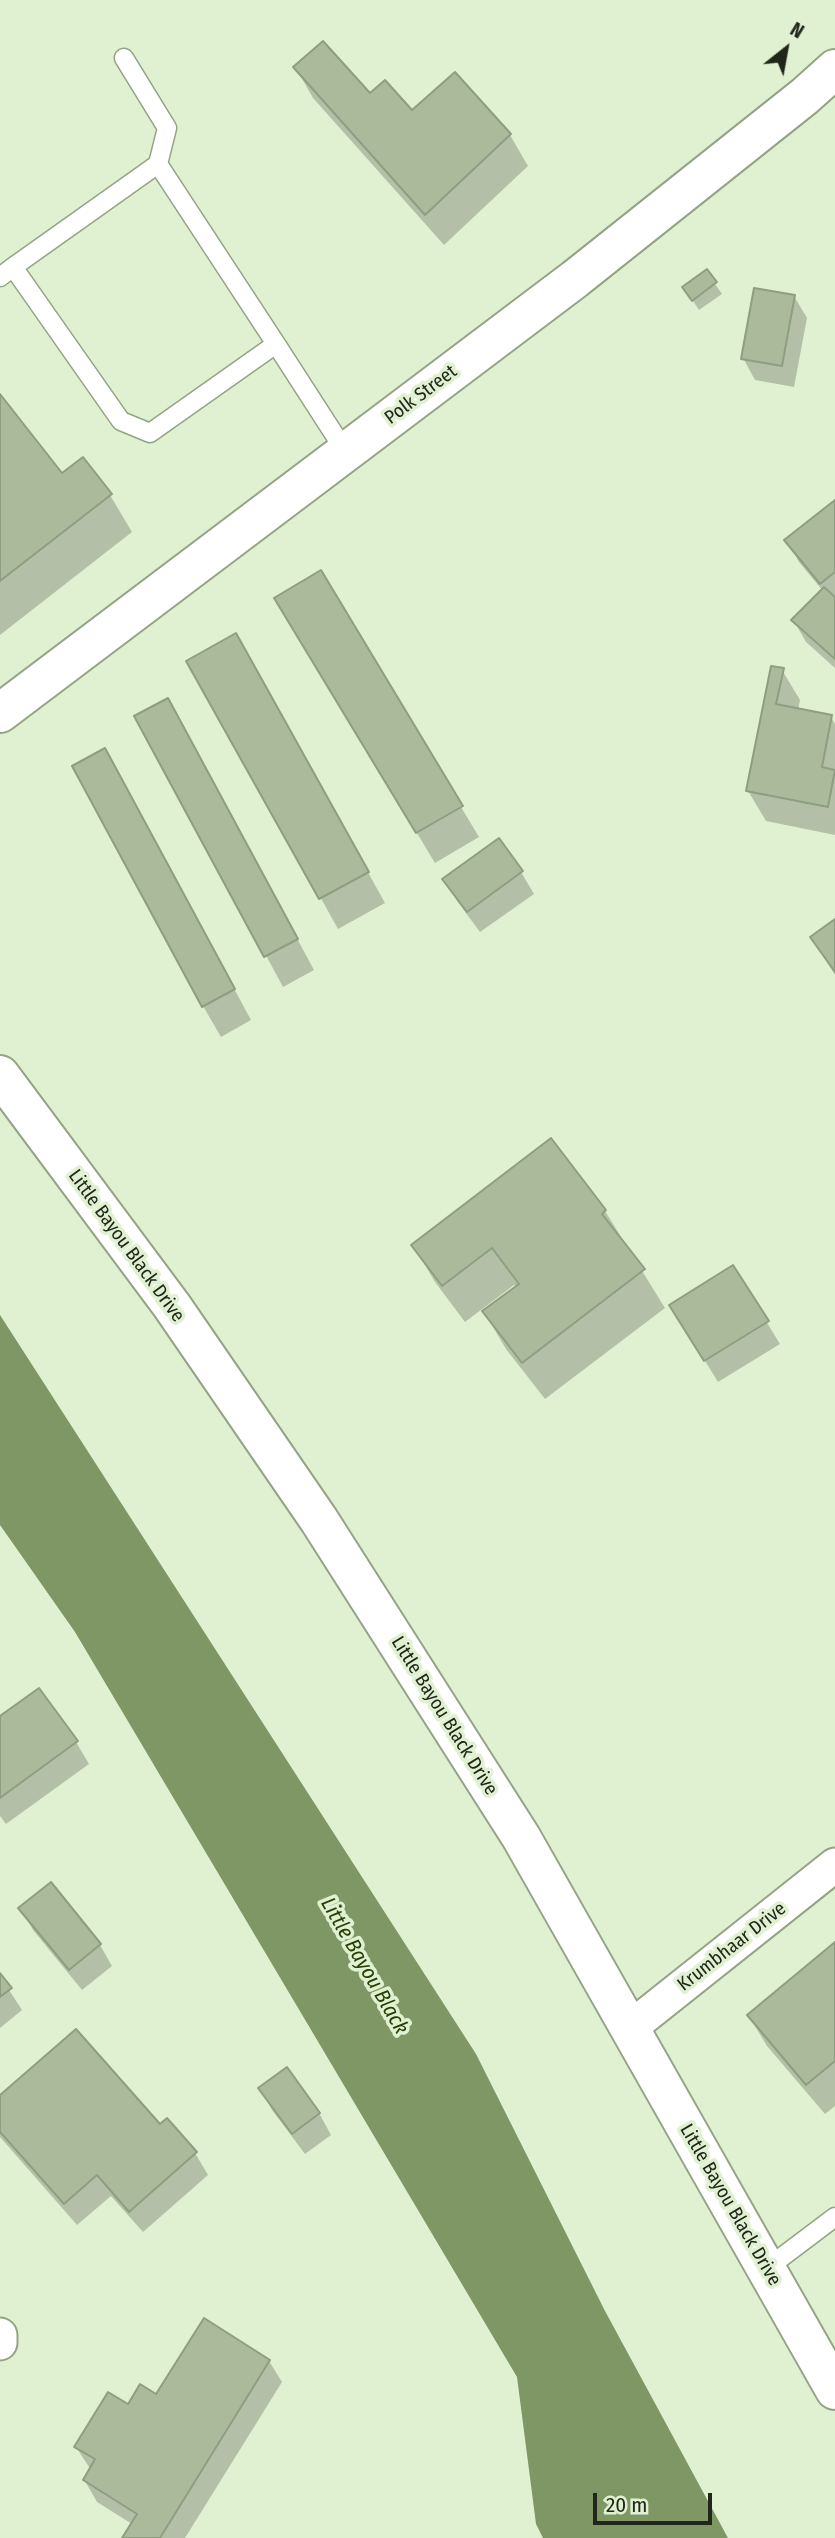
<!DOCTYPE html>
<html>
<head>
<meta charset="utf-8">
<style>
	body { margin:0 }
	#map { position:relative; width:835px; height:2538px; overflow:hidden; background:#e0f1d1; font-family:"Fira Sans Condensed",sans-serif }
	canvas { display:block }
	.north { position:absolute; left:751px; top:14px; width:70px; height:70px; -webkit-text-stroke:5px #e0f1d1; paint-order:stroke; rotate:31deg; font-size:19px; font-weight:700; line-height:28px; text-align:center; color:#20261a }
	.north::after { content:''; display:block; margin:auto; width:24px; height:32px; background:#20261a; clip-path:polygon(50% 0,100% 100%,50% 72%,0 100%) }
	.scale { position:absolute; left:593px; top:2493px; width:119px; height:32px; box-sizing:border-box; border:4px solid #20261a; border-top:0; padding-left:9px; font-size:21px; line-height:24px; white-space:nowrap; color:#20261a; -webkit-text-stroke:5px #e0f1d1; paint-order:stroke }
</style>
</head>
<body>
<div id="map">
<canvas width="835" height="2538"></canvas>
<div class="north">N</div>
<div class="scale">20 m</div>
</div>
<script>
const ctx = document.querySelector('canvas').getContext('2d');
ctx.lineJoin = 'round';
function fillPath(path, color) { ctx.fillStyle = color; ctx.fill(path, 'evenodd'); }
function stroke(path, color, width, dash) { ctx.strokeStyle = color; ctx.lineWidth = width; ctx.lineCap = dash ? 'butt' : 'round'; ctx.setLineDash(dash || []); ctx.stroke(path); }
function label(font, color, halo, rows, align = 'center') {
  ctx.font = font + ' "Fira Sans Condensed",sans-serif'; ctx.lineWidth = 7; ctx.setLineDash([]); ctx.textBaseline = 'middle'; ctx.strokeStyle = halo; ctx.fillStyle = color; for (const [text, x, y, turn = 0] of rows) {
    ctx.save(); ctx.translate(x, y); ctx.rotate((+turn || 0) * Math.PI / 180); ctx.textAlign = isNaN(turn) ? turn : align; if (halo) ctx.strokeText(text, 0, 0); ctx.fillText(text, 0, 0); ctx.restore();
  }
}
fillPath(new Path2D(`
	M0 1315 476 2054 605 2311 728 2538H543L536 2524 517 2377 75 1632 0 1525Z`), '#7e9765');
fillPath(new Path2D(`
	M296 68 412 112 455 74 510 135 528 166 444 245 313 98Z
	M706 271 722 294 699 310 691 298Z
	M794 296 807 318 794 387 755 380 743 358Z
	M0 397 62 476 110 495 132 532 0 635Z
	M835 503V668L806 642 794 621 823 591 799 562 787 540Z
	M294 629 461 807 479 837 435 863Z
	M189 661 253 665 385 903 338 929Z
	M782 670 800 700 798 710 831 717 835 724V835L766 821 748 791Z
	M137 716 185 730 314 970 283 987Z
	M122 781 251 1020 221 1037 203 1006Z
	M521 872 534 894 480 932 457 901 445 880Z
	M835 921V975L812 938Z
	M605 1211 665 1308 545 1399 506 1349 484 1312 517 1288 514 1285 465 1322 435 1282 413 1245Z
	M733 1267 780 1344 718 1382 684 1327Z
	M39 1691 76 1742 89 1764 6 1824 0 1816V1719Z
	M51 1884 100 1945 112 1966 82 1990 33 1930 21 1908Z
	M835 1944V2106L825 2114 767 2046 749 2016Z
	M0 1976 22 2010 0 2028Z
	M260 2088 319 2113 331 2135 305 2154 272 2110Z
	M0 2098 160 2126 195 2153 208 2175 143 2232 111 2196 77 2225 0 2137Z
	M269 2361 282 2382 185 2538H124L132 2524 97 2502 85 2481 91 2470 76 2447 129 2406Z`), '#0003');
const building = new Path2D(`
	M323 41 370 93 385 80 412 110 455 72 511 134 425 215 293 67Z
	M707 269 717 282 692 301 682 287Z
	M754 288 795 295 782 366 741 359Z
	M0 394 62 473 83 457 112 494 0 581Z
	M835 500V572L820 584 784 540Z
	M321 570 463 806 416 833 274 598Z
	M824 587 835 597V659L791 620Z
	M236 633 369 872 319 899 186 661Z
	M771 666 784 668 776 704 832 715 822 767 835 770 828 807 746 791Z
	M168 698 298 939 264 957 134 716Z
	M105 748 235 989 202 1007 72 766Z
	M499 838 523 871 467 912 442 879Z
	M835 919V972L810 937Z
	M551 1138 606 1210 602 1214 645 1269 522 1363 482 1311 519 1284 492 1248 442 1286 411 1245Z
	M733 1265 769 1321 704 1361 669 1305Z
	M39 1688 78 1741 0 1798V1716Z
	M51 1882 101 1944 69 1970 18 1908Z
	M835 1942V2061L806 2085 747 2015Z
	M0 1973 12 1988 0 1997Z
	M76 2029 160 2124 167 2118 197 2152 129 2212 97 2175 64 2204 0 2132V2095Z
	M287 2067 320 2113 292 2134 258 2088Z
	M204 2318 270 2360 160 2538H122L137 2514 83 2480 95 2459 74 2447 108 2392 128 2404 140 2384 156 2394Z`);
fillPath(building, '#aaba9b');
stroke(building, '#8e9e80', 2);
const lane = new Path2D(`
	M124 58 167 128 158 164
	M0 277 13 267 158 164 276 344 150 433 121 421 13 267
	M276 344 345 451
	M766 2269 835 2217`);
const street = new Path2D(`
	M630 2028 835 1865
	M0 2335V2343`);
const secondary = new Path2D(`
	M0 713 575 279 805 96 835 69
	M0 1075 172 1306 319 1520 521 1837 835 2390`);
stroke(lane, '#94a385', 21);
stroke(street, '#94a385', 37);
stroke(secondary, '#94a385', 42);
stroke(lane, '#fff', 18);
stroke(street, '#fff', 33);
stroke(secondary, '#fff', 38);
label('19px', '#20261a', '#e0f1d1', [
	["Polk Street",421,395,-37],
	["Little Bayou Black Drive",126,1246,54],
	["Little Bayou Black Drive",444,1716,58],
	["Krumbhaar Drive",732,1947,-38],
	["Little Bayou Black Drive",730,2205,60]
]);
label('italic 21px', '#273e04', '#e0f1d1', [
	["Little Bayou Black",364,1966,60]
]);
</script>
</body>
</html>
